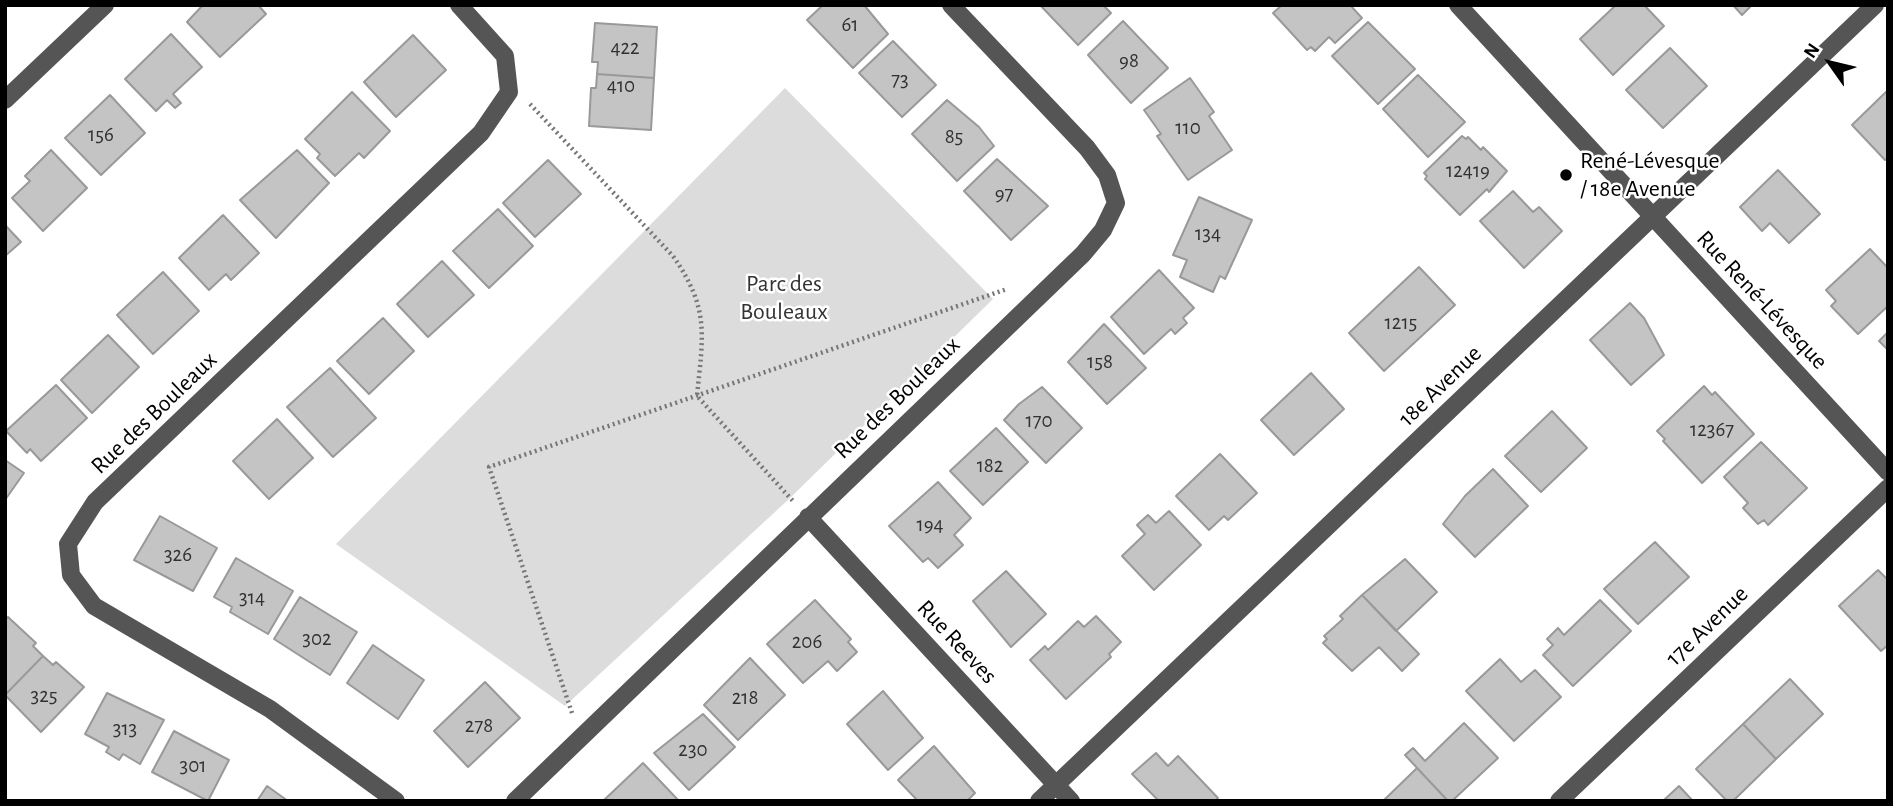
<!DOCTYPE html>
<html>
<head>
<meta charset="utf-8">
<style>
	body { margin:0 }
	#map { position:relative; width:1893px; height:806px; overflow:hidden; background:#fff; font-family:"Alegreya Sans",sans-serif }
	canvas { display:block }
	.frame { position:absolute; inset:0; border:7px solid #000; pointer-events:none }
	.north { position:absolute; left:1795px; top:28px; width:70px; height:70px; -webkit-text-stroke:5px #fff; paint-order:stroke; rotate:304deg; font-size:19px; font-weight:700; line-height:28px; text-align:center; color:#000 }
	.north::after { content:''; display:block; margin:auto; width:24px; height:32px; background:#000; clip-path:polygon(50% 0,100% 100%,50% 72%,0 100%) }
</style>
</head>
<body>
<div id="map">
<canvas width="1893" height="806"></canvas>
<div class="frame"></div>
<div class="north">N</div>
</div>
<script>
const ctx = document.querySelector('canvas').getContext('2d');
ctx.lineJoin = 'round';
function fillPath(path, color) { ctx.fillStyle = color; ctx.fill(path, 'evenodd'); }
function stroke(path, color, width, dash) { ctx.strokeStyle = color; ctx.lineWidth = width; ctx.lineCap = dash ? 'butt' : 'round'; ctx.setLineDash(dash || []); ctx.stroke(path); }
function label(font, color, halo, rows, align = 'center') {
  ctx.font = font + ' "Alegreya Sans",sans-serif'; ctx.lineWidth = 5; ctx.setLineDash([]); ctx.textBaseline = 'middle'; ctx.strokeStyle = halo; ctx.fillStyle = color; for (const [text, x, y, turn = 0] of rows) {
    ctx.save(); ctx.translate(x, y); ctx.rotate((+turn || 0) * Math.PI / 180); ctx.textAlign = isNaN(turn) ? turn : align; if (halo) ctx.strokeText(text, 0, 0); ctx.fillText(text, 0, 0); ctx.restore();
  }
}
fillPath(new Path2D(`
	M785 88 993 299 789 499 565 706 336 544Z`), '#dcdcdc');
const building = new Path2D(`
	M203 5H258L266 14 220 57 187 22Z
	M823 5H864L888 34 853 68 807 20Z
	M1040 5H1103L1111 13 1078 45Z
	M1282 5H1350L1362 18 1335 43 1329 37 1315 51 1311 47 1307 50 1273 13Z
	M1616 5H1644L1664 26 1613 75 1580 39Z
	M1733 5H1752L1742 15Z
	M1123 21 1168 68 1131 103 1088 55Z
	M1368 22 1415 69 1378 104 1332 56Z
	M595 23 657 27 654 78 597 74 598 62H592Z
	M171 34 202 67 173 94 181 103 175 108 167 100 156 111 125 79Z
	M413 35 446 70 396 117 364 82Z
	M893 41 936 85 902 117 859 73Z
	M1670 48 1707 86 1663 128 1626 90Z
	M597 74 654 78 651 130 589 126 591 88H596Z
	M1418 75 1465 122 1428 157 1383 109Z
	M1190 78 1214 112 1209 116 1232 150 1188 180 1157 136 1161 134 1144 110Z
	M1888 90V158L1885 160 1852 125Z
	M352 92 390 131 364 158 359 153 335 176 317 158 320 154 305 139Z
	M110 95 145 133 101 175 65 138Z
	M947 100 979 127 994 146 957 181 912 134Z
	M1462 136 1466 139 1468 137 1481 150 1483 147 1507 171 1489 192 1487 189 1460 215 1425 179 1427 176 1424 173Z
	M51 150 87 188 43 231 12 198 30 181 25 176Z
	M297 150 329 183 276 238 240 200Z
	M997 159 1048 206 1011 240 964 191Z
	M548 160 581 194 535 237 503 203Z
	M1778 170 1820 214 1789 243 1770 223 1762 231 1740 207Z
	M1513 191 1533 212 1539 207 1562 231 1524 268 1480 221Z
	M1199 197 1252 220 1225 279 1220 276 1213 292 1180 277 1187 260 1173 255Z
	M498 209 533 246 489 288 453 251Z
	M223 215 259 253 231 280 226 274 209 290 179 258Z
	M5 225 21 242 5 256Z
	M1870 249 1888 268V306L1858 334 1831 306 1836 301 1826 290Z
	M442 261 474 295 428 337 397 304Z
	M1419 267 1455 305 1384 371 1349 333Z
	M1159 270 1194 308 1183 318 1187 323 1175 334 1171 329 1144 354 1111 317Z
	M163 272 199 311 153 354 117 315Z
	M1630 303 1644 318 1664 355 1631 385 1590 340Z
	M383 318 414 351 369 394 337 361Z
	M1104 324 1146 368 1107 404 1068 362Z
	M1888 332V350L1879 341Z
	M108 335 139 367 92 413 61 380Z
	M330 368 376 418 333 457 287 407Z
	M1311 373 1344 409 1294 455 1261 420Z
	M56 385 87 418 41 461 30 449 27 453 6 431Z
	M1704 386 1712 395 1715 392 1754 434 1702 483 1663 441 1665 439 1657 431Z
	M1042 387 1082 428 1046 463 1004 420 1019 404Z
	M1552 411 1587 448 1541 492 1505 456Z
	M277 419 313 458 269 499 233 461Z
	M996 428 1028 462 983 505 950 471Z
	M1761 442 1807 488 1768 525 1764 520 1758 524 1743 508 1748 503 1724 477Z
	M1220 454 1257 493 1228 520 1224 516 1209 530 1176 496Z
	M5 460 24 473 5 500Z
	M1493 469 1528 506 1475 557 1443 524 1465 496Z
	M938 482 971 518 954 535 963 545 938 568 928 558 923 562 889 526Z
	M1169 511 1201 545 1154 590 1122 556 1145 534 1137 525 1148 515 1156 523Z
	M160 516 217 548 193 591 134 560Z
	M1655 542 1689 577 1638 624 1604 589Z
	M236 558 293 591 268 634 230 612 232 607 214 597Z
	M1405 559 1437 592 1396 631 1362 595Z
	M1878 570 1888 580V645L1881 651 1839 606Z
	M1006 571 1046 614 1011 647 973 601Z
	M1362 595 1419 654 1402 671 1379 647 1352 671 1323 643 1327 639 1324 636 1343 619 1340 616Z
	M300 597 357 632 330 675 274 639Z
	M815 600 851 639 848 642 857 652 837 671 828 661 803 683 767 644Z
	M1600 600 1631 631 1573 686 1543 655 1553 645 1547 639 1558 628 1564 635Z
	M1096 616 1121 642 1109 654 1111 657 1066 699 1030 660 1045 646 1048 650 1078 621 1084 627Z
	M8 617 36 643 33 646 43 656 5 695V620Z
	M373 645 424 680 398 719 347 683Z
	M43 656 53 665 56 662 84 687 41 732 5 695Z
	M750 658 785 695 738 740 704 705Z
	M1500 659 1521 682 1535 670 1561 697 1514 741 1466 691Z
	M1790 679 1823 714 1776 759 1743 724Z
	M485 682 520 718 468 767 434 731Z
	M883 691 923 738 888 770 847 724Z
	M107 693 164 720 140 764 123 754 119 760 106 752 109 747 85 734Z
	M703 714 735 747 689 790 654 753Z
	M1464 723 1498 758 1452 801H1448L1405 755 1413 748 1425 761Z
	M1743 724 1776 759 1733 801H1727L1696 769Z
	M174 731 229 760 208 801 152 772Z
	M934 746 975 793 967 801H918L898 780Z
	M1156 753 1168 766 1178 756 1218 798 1215 801H1159L1132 774Z
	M643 763 679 801H603Z
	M1417 768 1448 801H1383Z
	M267 786 288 801H257Z
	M1679 786 1693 801H1663Z`);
fillPath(building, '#c4c4c4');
stroke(building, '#999', 2);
stroke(new Path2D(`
	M530 104 673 256C710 309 703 335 697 396L793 501
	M572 713 489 467 1007 289`), '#777', 4.5, [2, 3.5]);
stroke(new Path2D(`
	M1458 5 1888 472
	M5 100 105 5
	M808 517 1071 801
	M396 801 270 709 94 606 71 575 68 544 95 502 481 133 509 92 505 56 459 5
	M515 801 1083 254 1103 230 1116 203 1107 175 1087 148 951 5
	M1039 801 1875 5
	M1559 801 1888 488`), '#555', 18);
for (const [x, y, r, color] of [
	[1566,175,7,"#000"]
]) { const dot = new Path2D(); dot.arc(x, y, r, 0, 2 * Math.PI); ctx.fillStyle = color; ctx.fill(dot); stroke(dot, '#fff', 2.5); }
label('21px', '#313131', null, [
	["61",850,25],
	["422",625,48],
	["98",1129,61],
	["73",900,80],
	["410",621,86],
	["110",1188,128],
	["156",101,135],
	["85",954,137],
	["12419",1468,171],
	["97",1004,194],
	["134",1208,234],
	["1215",1401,323],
	["158",1100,362],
	["170",1039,421],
	["12367",1712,430],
	["182",990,466],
	["194",930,525],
	["326",178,555],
	["314",252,598],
	["302",317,639],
	["206",807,642],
	["325",44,696],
	["218",745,698],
	["278",479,726],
	["313",125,729],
	["230",693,750],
	["301",193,766]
]);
label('24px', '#000', '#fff', [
	["René-Lévesque",1580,161],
	["/ 18e Avenue",1580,189]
], 'left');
label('24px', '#333', '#fff', [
	["Parc des",784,284],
	["Bouleaux",784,312]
]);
label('24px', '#000', '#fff', [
	["Rue René-Lévesque",1762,300,47],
	["18e Avenue",1440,386,-44],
	["Rue des Bouleaux",897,398,-44],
	["Rue des Bouleaux",154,413,-44],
	["17e Avenue",1707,626,-44],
	["Rue Reeves",957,642,47]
]);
</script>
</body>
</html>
